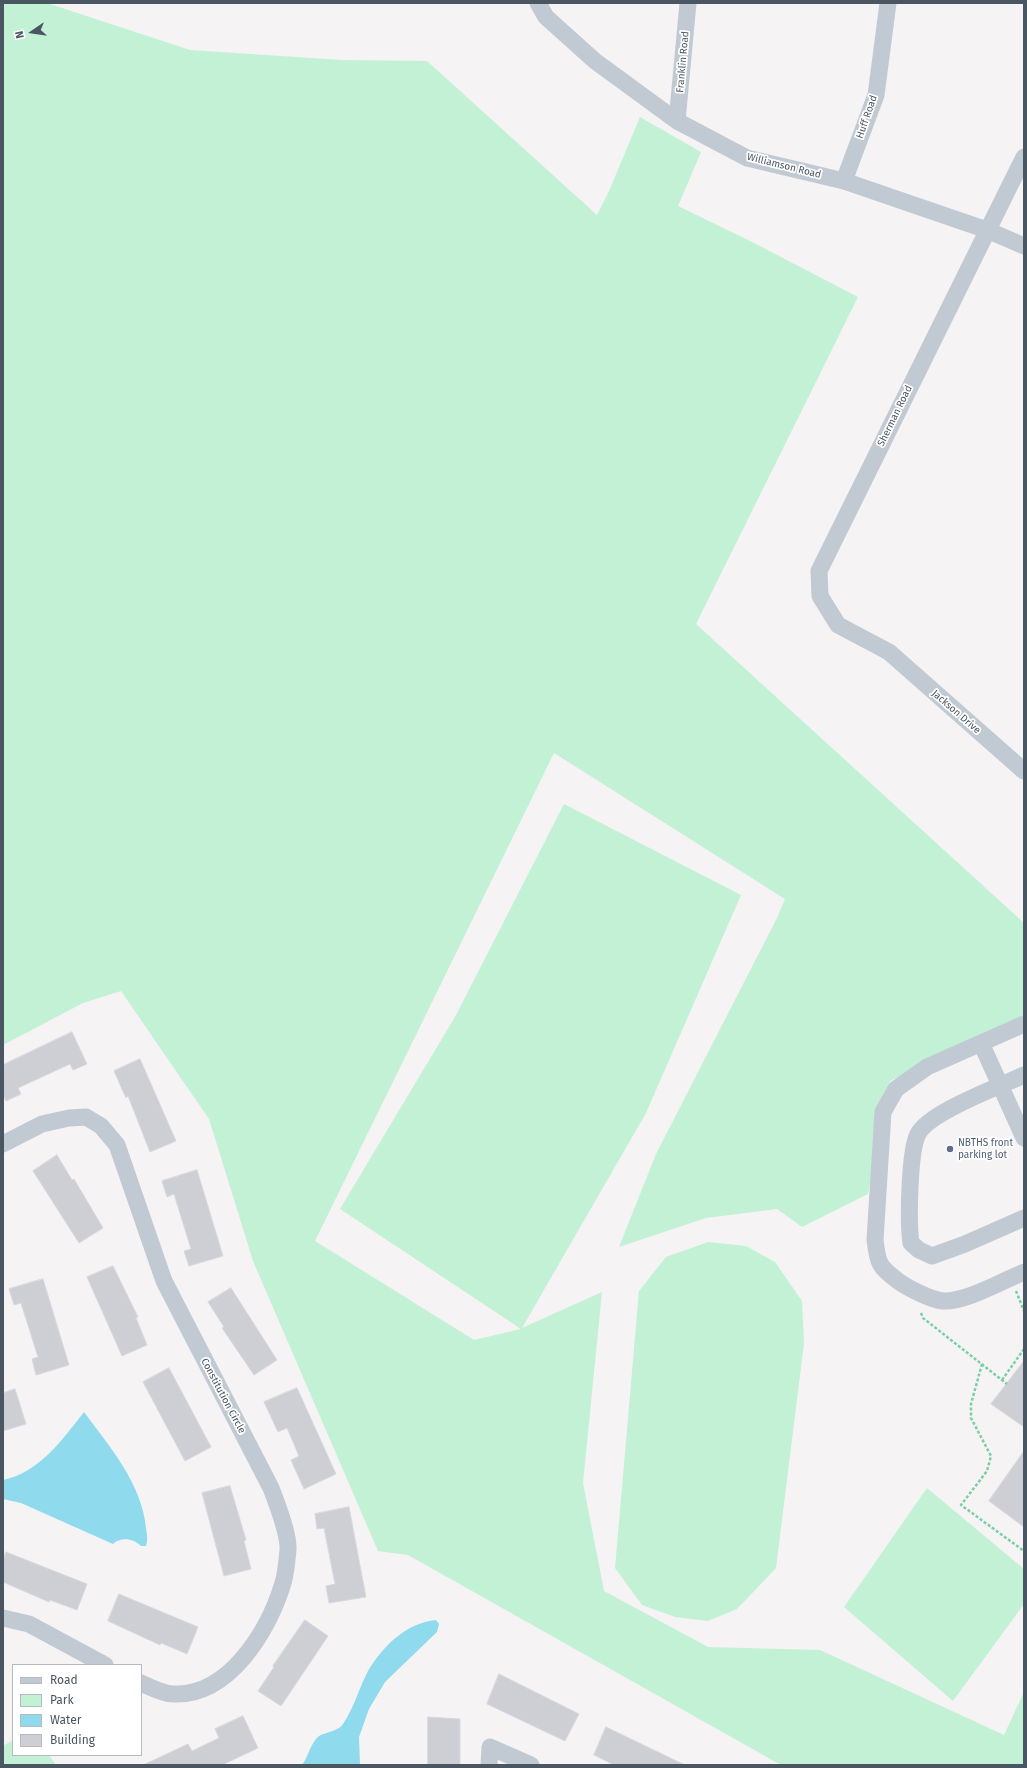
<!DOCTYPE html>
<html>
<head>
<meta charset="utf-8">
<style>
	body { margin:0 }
	#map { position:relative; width:1027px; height:1768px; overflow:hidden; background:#f5f3f3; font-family:"Fira Sans",sans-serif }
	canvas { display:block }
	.frame { position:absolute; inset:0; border:4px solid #4a5661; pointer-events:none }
	.legend { position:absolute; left:12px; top:1664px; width:130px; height:92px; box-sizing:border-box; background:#fff; border:1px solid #b7bbc0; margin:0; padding:5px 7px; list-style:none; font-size:12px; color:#4a5661 }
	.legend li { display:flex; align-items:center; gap:8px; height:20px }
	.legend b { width:20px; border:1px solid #b7bbc0 }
	.north { position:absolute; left:12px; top:12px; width:40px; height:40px; -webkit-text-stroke:3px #fff; paint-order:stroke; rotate:257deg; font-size:11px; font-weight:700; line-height:16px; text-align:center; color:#4a5661 }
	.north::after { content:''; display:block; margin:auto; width:14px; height:18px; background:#4a5661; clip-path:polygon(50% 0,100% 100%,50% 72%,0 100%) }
</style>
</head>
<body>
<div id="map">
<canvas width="1027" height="1768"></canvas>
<div class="frame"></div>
<ul class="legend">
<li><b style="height:5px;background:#c1cad2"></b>Road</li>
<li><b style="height:11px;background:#c3f1d5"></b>Park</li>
<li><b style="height:11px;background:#90daee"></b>Water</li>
<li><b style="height:11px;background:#cdcfd5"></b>Building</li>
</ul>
<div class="north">N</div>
</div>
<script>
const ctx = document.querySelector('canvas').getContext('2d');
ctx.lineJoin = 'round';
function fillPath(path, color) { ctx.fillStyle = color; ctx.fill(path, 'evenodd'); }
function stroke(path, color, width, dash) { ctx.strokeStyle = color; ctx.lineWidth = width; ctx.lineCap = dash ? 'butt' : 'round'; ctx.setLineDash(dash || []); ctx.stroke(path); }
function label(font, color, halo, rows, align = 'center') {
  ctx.font = font + ' "Fira Sans",sans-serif'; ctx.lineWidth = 3.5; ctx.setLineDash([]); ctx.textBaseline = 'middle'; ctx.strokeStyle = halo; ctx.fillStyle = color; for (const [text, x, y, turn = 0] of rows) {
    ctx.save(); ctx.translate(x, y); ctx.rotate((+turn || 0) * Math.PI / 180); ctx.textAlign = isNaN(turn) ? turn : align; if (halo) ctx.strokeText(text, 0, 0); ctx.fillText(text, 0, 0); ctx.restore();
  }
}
fillPath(new Path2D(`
	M3 3H47L190 50 341 60 427 61 597 215 609 191 640 117 701 152 678 206 752 242 858 297 696 624 1024 923V1018L890 1081 868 1194 802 1227 777 1209 706 1218 619 1247 656 1154 777 918 785 899 554 753 315 1241 474 1340 521 1329 340 1209 455 1017 564 804 741 895 646 1113 522 1328 602 1292 583 1483 604 1591 708 1647 820 1650 1004 1735 1024 1692V1765H781L408 1555 378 1551 253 1261 209 1119 121 991 83 1003 3 1045Z
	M708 1242 746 1246 775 1262 802 1301 804 1343 776 1568 737 1609 708 1621 675 1617 642 1605 615 1568 639 1291 666 1257Z
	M927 1488 1024 1569V1604L953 1701 844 1607Z
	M13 1740V1755H49L56 1765H3V1746Z`), '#c3f1d5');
fillPath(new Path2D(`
	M84 1412C110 1447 142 1484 146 1528 147 1534 148 1540 146 1546H141C134 1539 121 1536 113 1544L21 1503 3 1499V1480C40 1472 62 1440 84 1412Z
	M436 1620 439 1624 437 1632 385 1682 369 1709 359 1737 360 1765H302C308 1757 311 1742 319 1736 326 1732 339 1731 343 1724 354 1708 359 1688 368 1671 383 1646 406 1623 436 1620Z`), '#90daee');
const building = new Path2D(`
	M72 1032 87 1064 73 1070 70 1064 18 1088 21 1094 6 1101 3 1095V1065Z
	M140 1059 176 1141 150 1152 128 1096 126 1098 114 1071Z
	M57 1155 72 1180 74 1179 103 1228 79 1243 33 1171Z
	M197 1170 223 1256 189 1266 184 1251 191 1249 174 1194 167 1197 162 1181Z
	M113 1266 138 1317 136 1318 147 1345 122 1356 87 1277Z
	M43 1279 69 1365 36 1375 32 1359 38 1357 21 1303 14 1305 9 1289Z
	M231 1288 277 1360 254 1375 222 1328 224 1327 208 1302Z
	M1024 1361V1427L991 1404Z
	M169 1368 211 1447 185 1461 143 1382Z
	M297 1388 336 1474 304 1489 291 1460 299 1456 287 1428 278 1432 264 1402Z
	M15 1389 26 1424 3 1431V1393Z
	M1024 1451V1527L989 1501Z
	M230 1486 246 1540 244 1541 251 1569 224 1576 202 1493Z
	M349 1507 366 1597 329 1603 326 1586 335 1584 324 1528 317 1529 315 1514Z
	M6 1552 87 1584 77 1610 50 1600 49 1602 3 1582V1561Z
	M119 1594 198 1627 187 1654 161 1643 160 1645 108 1621Z
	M305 1620 328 1636 281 1706 258 1691 274 1667 273 1666Z
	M499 1674 579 1714 565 1741 487 1704Z
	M243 1716 258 1748 222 1765H143L188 1744 192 1751 219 1738 215 1729Z
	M428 1717 460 1719V1765H428Z
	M606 1727 685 1765H614L594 1755Z`);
fillPath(building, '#cdcfd5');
stroke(building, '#d7d9de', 1);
stroke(new Path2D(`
	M1016 1291 1024 1311
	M921 1313 923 1318 1007 1384
	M982 1364 971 1404V1418L991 1456 987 1471 961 1505 1024 1551
	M1002 1380 1024 1349`), '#7ad0a6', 2.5, [3, 2]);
stroke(new Path2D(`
	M538 3 546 17 595 61 677 121 747 158 844 181 987 230 1024 246
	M677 121 688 3
	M1024 157 819 571 820 596 838 625 889 652 1024 771
	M844 181 876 95 888 3
	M1024 1024 927 1067 896 1089 883 1112 875 1240C878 1265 879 1266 898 1281 908 1288 931 1300 943 1301 966 1302 1002 1281 1024 1272
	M981 1043 1024 1138
	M1024 1075C1001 1086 929 1112 918 1134 909 1151 908 1223 911 1243L919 1250 932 1256 965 1244 1024 1218
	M3 1144 42 1124 69 1118 86 1117 101 1126 117 1145 164 1281 271 1488C277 1504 289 1534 288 1550 287 1560 286 1573 283 1583 269 1630 229 1697 173 1694 163 1694 150 1687 141 1683
	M3 1618 29 1624 105 1665
	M489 1765 490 1747 531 1765`), '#c1cad2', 17);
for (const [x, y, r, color] of [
	[950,1149,4,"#5c6f8a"]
]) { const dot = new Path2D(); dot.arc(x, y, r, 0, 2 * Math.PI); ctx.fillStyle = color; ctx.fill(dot); stroke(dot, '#fff', 1.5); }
label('10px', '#4a5661', '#fff', [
	["Franklin Road",683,62,-85],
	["Huff Road",867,117,-71],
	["Williamson Road",784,166,14],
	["Sherman Road",895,416,-64],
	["Jackson Drive",956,712,41],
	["Constitution Circle",223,1396,62]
]);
label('10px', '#4e5e75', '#fff', [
	["NBTHS front",958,1143],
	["parking lot",958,1155]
], 'left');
</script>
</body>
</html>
